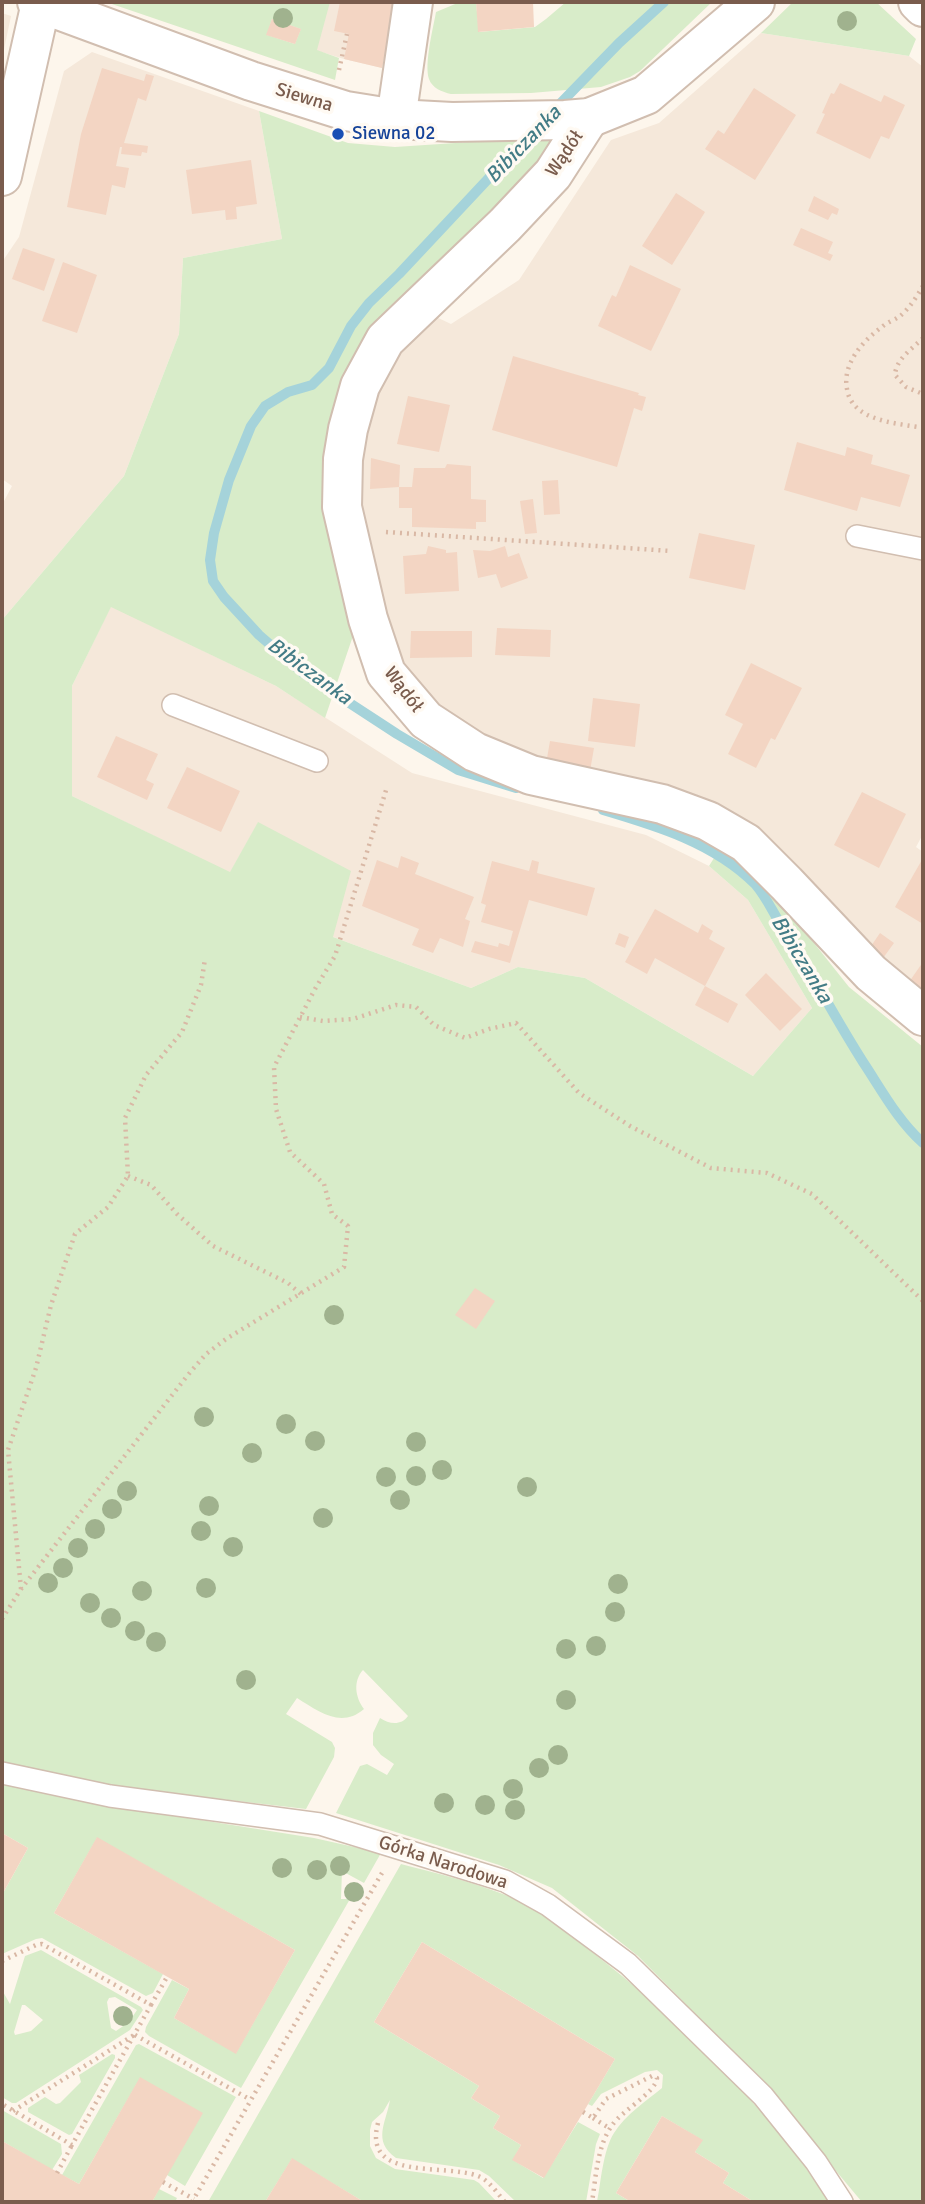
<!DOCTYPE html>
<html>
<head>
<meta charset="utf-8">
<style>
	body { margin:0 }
	#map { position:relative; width:925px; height:2204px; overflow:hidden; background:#fdf6ec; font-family:Signika,sans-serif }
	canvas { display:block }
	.frame { position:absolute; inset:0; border:4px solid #7a5c4d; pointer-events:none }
</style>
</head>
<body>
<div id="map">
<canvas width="925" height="2204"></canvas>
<div class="frame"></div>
</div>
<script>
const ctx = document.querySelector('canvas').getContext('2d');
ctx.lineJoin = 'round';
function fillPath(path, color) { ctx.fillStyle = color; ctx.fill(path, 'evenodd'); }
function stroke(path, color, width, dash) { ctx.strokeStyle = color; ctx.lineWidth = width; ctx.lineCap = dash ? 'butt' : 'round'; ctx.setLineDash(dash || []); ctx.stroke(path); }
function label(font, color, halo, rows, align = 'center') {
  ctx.font = font + ' Signika,sans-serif'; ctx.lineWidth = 7; ctx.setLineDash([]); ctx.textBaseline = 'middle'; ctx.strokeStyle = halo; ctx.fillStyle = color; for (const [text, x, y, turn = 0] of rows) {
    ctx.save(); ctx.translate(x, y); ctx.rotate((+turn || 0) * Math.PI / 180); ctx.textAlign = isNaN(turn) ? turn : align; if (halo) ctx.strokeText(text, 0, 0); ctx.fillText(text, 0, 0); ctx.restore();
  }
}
fillPath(new Path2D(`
	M278 2H396L382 68 344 59 266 35Z
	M2 13 11 16 2 59Z
	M761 33 909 56 923 67V834L916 847 923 852V1007L766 851 461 738 385 649 354 459 394 349 432 315 451 324 519 280 611 140 659 123Z
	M92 52 259 111 282 239 183 258 179 334 124 476 2 620V505L12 486 2 479V262L19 237 64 71Z
	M111 606 276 686 412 773 646 835 709 866 748 900 812 1008 753 1076 585 978 518 967 471 988 333 937 258 823 230 873 72 796V686Z`), '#f5e8da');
fillPath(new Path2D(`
	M106 2H330L317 50 339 58 335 80ZM272 19 301 29 295 44 267 35Z
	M460 2H476L479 32 535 27 546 19 566 2H712L640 71 630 77 601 87 531 93 451 94C442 92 432 88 429 79 424 64 433 29 436 12Z
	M793 2H876L916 39 909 56 761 33Z
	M259 111 348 143 395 147 561 136 350 383 354 633 325 718 276 686 111 607 72 686V796L230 872 258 822 351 871 333 937 471 988 518 967 585 978 753 1076 812 1008 748 900 709 866 721 847 763 879 849 987 923 1047V2202H862L753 2072 638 1956 552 1888 499 1865 336 1813 360 1766 367 1764 387 1775 394 1764 381 1755 373 1745V1733L380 1718C389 1724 401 1726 408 1716L363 1670C353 1681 355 1697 364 1709 341 1729 318 1711 297 1698L286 1714 332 1742 335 1748 334 1757 306 1809 74 1782 2 1761V620L124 476 179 334 183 258 282 239Z
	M2 1780 81 1801 314 1838 381 1853 364 1883 342 1871 341 1899H350L241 2088 149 2036 145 2032 146 2027 172 1980 189 1989 174 2018 236 2053 295 1950 97 1838 54 1913 163 1974 153 1993 146 1996 42 1938 36 1939 2 1954V1895L28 1848 2 1833Z
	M401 1864C439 1874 499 1888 532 1908 552 1920 570 1936 588 1949 681 2020 765 2106 830 2202H754L723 2183 729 2173 695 2152 702 2140 662 2116 616 2193 631 2202H597C601 2182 603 2150 614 2133 625 2115 646 2101 662 2088L663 2075 657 2070 645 2072 601 2094 592 2106 588 2104 615 2059 422 1942 374 2022 479 2086 471 2098 500 2116 493 2128 521 2145 513 2160 543 2178 578 2122 600 2134 596 2144 586 2202H516L489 2176 479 2170 396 2158C372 2141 386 2123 390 2100L383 2112 372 2122 370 2130V2146L376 2158 395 2169 474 2180 479 2183 497 2202H364L292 2159 265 2202H208Z
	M41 1950 141 2007 143 2010 130 2030 16 2103H12L2 2097V1990L10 2004 25 1956ZM115 1997 137 2010 129 2022 116 2031 111 2028 107 2002 109 1998ZM22 2005H25L43 2020 31 2031 15 2035 14 2032Z
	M139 2044 236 2097 185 2186 167 2175 140 2078 79 2184 62 2175 136 2045Z
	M112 2054 115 2055V2058L72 2134 69 2135 28 2112V2108L45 2097 56 2104 60 2103 81 2082 79 2075Z
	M2 2110 61 2144 62 2154 52 2170 2 2141Z
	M159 2189 177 2198 175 2202H152Z`), '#d8ecc9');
stroke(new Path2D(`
	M554 110 619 43 664 2
	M516 788 458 770 397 734 302 672 259 635 224 597 213 581 210 560 214 533 229 480 251 426 265 406 288 392 312 385 329 368 351 326 369 303 399 274 533 131
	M603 810C657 826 714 843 755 884 764 894 771 908 778 920 808 966 833 1015 863 1062 881 1089 898 1121 923 1143`), '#a5d3da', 10);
fillPath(new Path2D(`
	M340 2H396L382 68 344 59 349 34 334 31Z
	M476 2H533L534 27 478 32Z
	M272 19 301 29 295 44 266 35Z
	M102 68 144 81 146 74 154 76 146 101 138 98 124 143 148 146 147 153 142 152 141 156 121 154 122 147H120L116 166 129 168 125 188 112 185 106 215 67 207 81 134Z
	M840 83 881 102 884 95 905 105 889 139 881 136 870 159 816 133 825 114 822 113 831 93 834 94Z
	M754 88 796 115 755 180 705 149 718 130 724 134Z
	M251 160 257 204 236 207 237 219 226 220 225 210 192 214 186 170Z
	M676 193 705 212 672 265 642 246Z
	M814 196 839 209 837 215 832 213 828 220 808 211Z
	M801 228 833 242 828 253 833 255 830 261 793 245Z
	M23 248 55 259 44 291 12 279Z
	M63 262 97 275 77 333 42 321Z
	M630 265 681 289 651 351 598 326 612 295 616 297Z
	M513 356 639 393 638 395 646 397 642 411 634 408 617 467 492 430Z
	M408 396 450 405 439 452 397 444Z
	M797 442 845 456 847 447 873 455 871 464 910 475 900 507 861 497 857 511 784 490Z
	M371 458 400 465 399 487H412L414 468H445L447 464 471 466V499L486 500V522H476V529L412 527V508H399V487L370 489Z
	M558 480 560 514 544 515 542 481Z
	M533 499 537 533 525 534 520 501Z
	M699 533 755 545 745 590 689 578Z
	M428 546 446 550V553L457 552 459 591 405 594 403 556 426 554Z
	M505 546 508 557 519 553 528 578 501 588 496 574 478 578 473 550 490 551Z
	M497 628 551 630 550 657 495 655Z
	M411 631H472V657L410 658Z
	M751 663 802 688 775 740 771 738 756 768 728 754 743 724 725 715Z
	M593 698 640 704 635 747 588 741Z
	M116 736 158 754 146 780 154 784 147 800 97 777Z
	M550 741 594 748 590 771 546 764Z
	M187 767 240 791 221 832 167 808Z
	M862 792 906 814 879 868 834 845Z
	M401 856 419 863 415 874 474 897 465 919 470 921 463 947 440 938 433 953 412 945 419 929 362 906 377 860 398 868Z
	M923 858V924L895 907Z
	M532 860 539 862 537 873 595 888 587 916 529 900 510 963 471 952 475 941 498 947 499 943 509 946 513 931 481 922 486 905 481 903 492 861 529 871Z
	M655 909 698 933 702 924 713 931 709 939 725 948 705 986 655 958 647 974 625 962Z
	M619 933 629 937 625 948 615 944Z
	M880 933 894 943 878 965 865 955Z
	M923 962V1009L909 982Z
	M766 973 802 1009 780 1031 745 995Z
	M705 986 738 1004 728 1023 695 1005Z
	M475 1288 495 1301 476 1329 455 1315Z
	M2 1833 28 1848 2 1895Z
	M97 1837 295 1950 236 2054 174 2018 189 1989 54 1913Z
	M422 1942 615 2059 544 2178 512 2160 521 2145 493 2128 500 2116 471 2098 479 2086 374 2022Z
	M140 2077 203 2113 152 2202H2V2141L79 2184Z
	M662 2116 703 2140 695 2152 729 2173 723 2183 754 2202H631L616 2193Z
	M292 2158 364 2202H265Z`), '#f3d5c3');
const service = new Path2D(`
	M857 536 923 549
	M173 705 317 761
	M2 1773 110 1796 320 1824 505 1881 548 1905 628 1964 763 2096 816 2162 842 2202`);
const minor = new Path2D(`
	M589 118 553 174 505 225 385 340 360 386 348 429 343 459 342 507 368 619 386 673 426 720 475 752 531 775 662 804 708 821 746 843 786 883 871 973 923 1016
	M396 119 413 2`);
const tertiary = new Path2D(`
	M37 2 251 81 346 111 396 119 452 122 565 120 589 118 646 95 755 2
	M918 2 923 7
	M2 176 41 3`);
stroke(service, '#d1beb0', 24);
stroke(minor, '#d1beb0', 42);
stroke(tertiary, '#d1beb0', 42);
stroke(new Path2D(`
	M339 70 347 34
	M923 286C917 296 910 308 900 316 895 320 887 322 882 327 862 341 842 365 847 389 852 422 898 423 923 428
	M923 338C912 349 896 359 895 375L906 387 923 394
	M386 532 671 551
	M300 1017 323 1021 353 1019 396 1005 416 1007 434 1025 465 1038 489 1029 516 1023 579 1093 630 1126 711 1168 767 1173 812 1194 923 1301
	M128 1176 151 1185 177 1214 213 1246 288 1283 301 1294
	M21 1589 8 1450 36 1368 51 1305 75 1234 108 1207 128 1176 125 1118 146 1075 182 1032 201 985 205 959
	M2 1619 21 1589 187 1376 206 1354 226 1339 344 1267 348 1226 332 1214 324 1184 290 1152 276 1109 274 1067 315 989 335 956 387 787
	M2 1961 36 1945 42 1944 151 2005 72 2145 2 2104
	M151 2005 167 1977
	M135 2035 251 2100
	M13 2111 134 2035
	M583 2112 593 2118 606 2099 652 2076 657 2078C656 2092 622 2111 613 2124 597 2145 596 2177 592 2202
	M593 2118 609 2128
	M378 2123C362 2182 445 2163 478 2176 489 2180 497 2193 505 2202
	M57 2173 72 2145
	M163 2182 194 2199
	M192 2202 382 1873`), '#d9b8a5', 4.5, [2, 5]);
stroke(service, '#fff', 21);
stroke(minor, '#fff', 38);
stroke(tertiary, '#fff', 38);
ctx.fillStyle = '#a0b28e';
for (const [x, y] of [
	[283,18],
	[847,21],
	[334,1315],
	[204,1417],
	[286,1424],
	[315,1441],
	[416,1442],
	[252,1453],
	[442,1470],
	[416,1476],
	[386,1477],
	[527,1487],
	[127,1491],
	[400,1500],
	[209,1506],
	[112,1509],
	[323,1518],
	[95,1529],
	[201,1531],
	[233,1547],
	[78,1548],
	[63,1568],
	[48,1583],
	[618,1584],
	[206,1588],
	[142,1591],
	[90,1603],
	[615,1612],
	[111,1618],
	[135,1631],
	[156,1642],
	[596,1646],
	[566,1649],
	[246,1680],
	[566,1700],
	[558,1755],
	[539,1768],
	[513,1789],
	[444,1803],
	[485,1805],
	[515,1810],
	[340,1866],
	[282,1868],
	[317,1870],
	[354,1892],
	[123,2016]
]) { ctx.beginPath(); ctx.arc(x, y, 10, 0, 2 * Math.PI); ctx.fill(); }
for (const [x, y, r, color] of [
	[338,134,7,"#1a4fb4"]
]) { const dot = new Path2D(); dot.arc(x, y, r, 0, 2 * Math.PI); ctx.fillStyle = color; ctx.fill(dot); stroke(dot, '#fffaf3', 2.5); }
label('19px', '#7a5c4d', '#fffaf3', [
	["Siewna",304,98,17],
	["Wądół",565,154,-56],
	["Wądół",403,690,53],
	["Górka Narodowa",443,1863,18]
]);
label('19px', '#164399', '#fffaf3', [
	["Siewna 02",352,134]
], 'left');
label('italic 21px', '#437c86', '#fffaf3', [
	["Bibiczanka",524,145,-46],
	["Bibiczanka",309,672,36],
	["Bibiczanka",801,960,59]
]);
</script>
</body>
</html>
